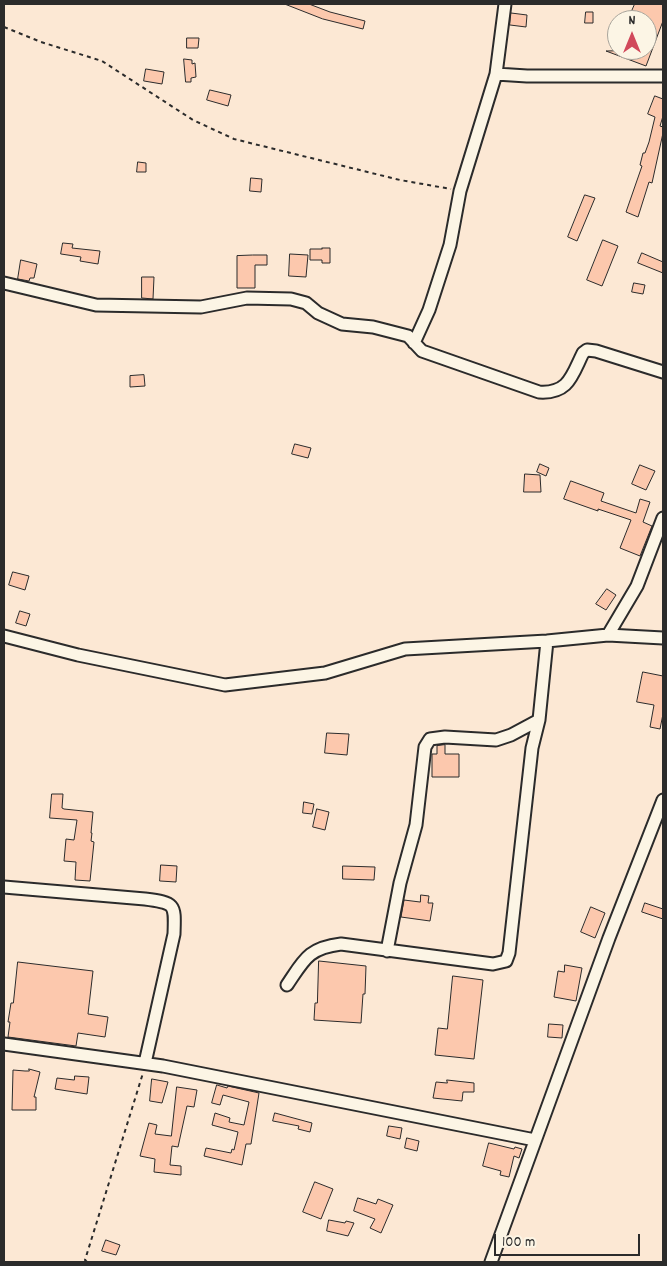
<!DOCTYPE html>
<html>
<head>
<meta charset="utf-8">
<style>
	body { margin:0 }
	#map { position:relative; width:667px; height:1266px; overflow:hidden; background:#fce8d4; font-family:Dekko,sans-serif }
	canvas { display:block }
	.frame { position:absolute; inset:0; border:5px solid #2b2b2b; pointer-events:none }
	.north { position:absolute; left:607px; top:10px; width:50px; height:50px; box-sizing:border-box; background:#fcf5e5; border:1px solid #a8a49b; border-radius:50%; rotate:0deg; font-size:14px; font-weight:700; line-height:20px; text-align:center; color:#2b2b2b }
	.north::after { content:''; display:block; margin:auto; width:18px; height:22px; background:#d1495b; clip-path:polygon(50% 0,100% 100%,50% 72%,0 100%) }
	.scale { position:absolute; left:494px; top:1234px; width:146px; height:22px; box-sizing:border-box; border:2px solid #2b2b2b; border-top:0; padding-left:6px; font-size:15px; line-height:18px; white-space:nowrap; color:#2b2b2b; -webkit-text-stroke:4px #fcf5e5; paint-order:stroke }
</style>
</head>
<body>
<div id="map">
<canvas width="667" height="1266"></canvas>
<div class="frame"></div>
<div class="north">N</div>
<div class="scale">100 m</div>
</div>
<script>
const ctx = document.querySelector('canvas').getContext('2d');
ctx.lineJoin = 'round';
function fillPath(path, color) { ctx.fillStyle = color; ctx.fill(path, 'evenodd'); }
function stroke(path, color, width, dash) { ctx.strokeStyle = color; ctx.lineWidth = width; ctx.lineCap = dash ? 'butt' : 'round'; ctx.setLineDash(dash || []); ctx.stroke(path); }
const building = new Path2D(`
	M285 4H309L330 12 365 21 363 29 323 19Z
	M635 4H663V21L646 66 606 51 647 50V20H628Z
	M586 12H593V23H585Z
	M511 13 527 15 526 27 510 25Z
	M187 38H199L198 48H187Z
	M184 59 192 60V64L195 63 196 77 191 78V82H186Z
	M146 69 164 72 162 84 144 81Z
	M210 90 231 95 228 106 207 100Z
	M655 96 663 99V116L660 126 663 127V133L652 183 649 182 638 217 626 212 642 166 640 165 643 153H645L649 142 655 117 648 114Z
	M138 162 146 163V172H137Z
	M251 178 262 179 261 192 250 191Z
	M585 195 595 198 577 241 568 237Z
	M603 240 618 246 602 286 587 280Z
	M63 243 73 244 72 248 100 251 98 264 80 261 81 257 61 254Z
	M322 248H330V263H322V260H310V249H322Z
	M642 253 663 262V273L638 263Z
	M290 254 308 255 306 277 289 276Z
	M253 255H267V265H255V288H237V256Z
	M21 260 37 264 34 278H30L29 281 18 279Z
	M142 277H154L153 299 142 298Z
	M634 283 645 285 643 294 632 292Z
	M144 375 145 386 130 387V376Z
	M295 444 311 448 308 458 292 454Z
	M540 464 549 468 546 476 537 472Z
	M640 465 655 471 646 490 632 484Z
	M525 474 540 475 541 492H524Z
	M571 481 604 493 601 501 636 513 640 499 650 502 643 522 652 526 640 556 620 548 631 520 598 509V511L564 499Z
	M13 572 29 576 25 590 9 585Z
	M607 589 616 595 606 610 596 604Z
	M20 611 30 614 26 626 16 623Z
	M643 672 663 676V714L660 729 650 727 654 705 637 702Z
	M327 733 349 734 347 755 325 753Z
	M445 745V754H459V777H432V754H437V746Z
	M52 794H63L62 808 64 809 93 812 91 833H92L91 841 94 842 90 881 75 880 76 862 64 861 66 839 74 840 77 820 50 818Z
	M304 802 314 804 312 814 303 813Z
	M317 809 329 812 325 830 313 827Z
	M161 865 177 866 176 882 160 881Z
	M343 866 375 867 374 880 343 879Z
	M421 895 429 896 428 903H433L430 921 401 917 404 900 420 902Z
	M645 903 663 909V919L642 912Z
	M591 907 605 913 595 938 581 932Z
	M319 961 366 966 365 994H363L361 1023 314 1020 315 1003H317Z
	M18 962 93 971 88 1014 108 1017 105 1037 78 1033 76 1046 8 1037 10 1022H8L11 1003H13Z
	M565 965 582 968 576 1001 554 997 558 971 564 972Z
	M453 976 483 980 474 1059 435 1055 438 1028 447 1029Z
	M549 1024 563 1025 562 1038 548 1037Z
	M29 1069 40 1072 34 1097H36V1110H12L13 1070 25 1071H29Z
	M75 1076 89 1077 87 1094 55 1089 57 1078 74 1080Z
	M152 1079 168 1082 162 1103 150 1101Z
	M447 1080 474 1083V1092H463L462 1101 433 1098 436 1082 447 1083Z
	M217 1085 227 1088 228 1086 259 1093 251 1144H246L242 1165 204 1156 206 1148 231 1153 232 1149 234 1150 238 1132 212 1125 215 1113 230 1118 229 1122 244 1125 249 1102 223 1095 220 1105 212 1103Z
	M177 1087 197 1090 194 1107 187 1106 178 1147 172 1146 170 1165 181 1166V1175L154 1172 155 1159 140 1156 149 1123 157 1125 155 1134 171 1136Z
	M275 1113 312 1123 310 1132 298 1129 299 1126 273 1121Z
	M389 1126 402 1128 400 1139 387 1136Z
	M407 1138 419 1141 417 1151 405 1148Z
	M489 1143 514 1149 515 1147 522 1149 519 1158 514 1156 509 1177 500 1175 501 1171 483 1166Z
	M315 1182 333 1189 321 1219 303 1212Z
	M358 1198 376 1204 378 1199 393 1205 381 1233 370 1228 375 1219 354 1211Z
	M329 1220 345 1223 346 1221 354 1223 348 1236 327 1231Z
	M106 1240 120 1245 116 1255 102 1251Z`);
fillPath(building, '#fcc8ad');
stroke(building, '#2b2b2b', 1);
const minor = new Path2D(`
	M496 74 527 76H663
	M4 283 96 305 201 307 247 298 291 299 306 303 318 313 342 324 373 327 408 336 422 351 539 392C569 394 572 375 583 353L587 350 596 351 663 372
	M414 343 429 310 450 245 460 191 496 74 505 4
	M608 635 637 586 663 518
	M4 636 78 655 225 685 325 673 405 649 547 641 608 635 663 638
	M4 887 145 899C176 903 175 904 174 934L145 1063
	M387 951 400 883 416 825 425 747 430 739 445 737 496 740 511 735 539 720
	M287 985C304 960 308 948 341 944L493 964 506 961 509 953 532 748 539 720 547 641
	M4 1044 163 1066 535 1140
	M491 1262 609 938 663 800`);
stroke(minor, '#2b2b2b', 15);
stroke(new Path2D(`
	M4 27 41 42 102 61 193 120 234 139 400 180 451 189
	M87 1262 85 1260 143 1073`), '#2b2b2b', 2, [4, 4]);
stroke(minor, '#fcf5e5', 11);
</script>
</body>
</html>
